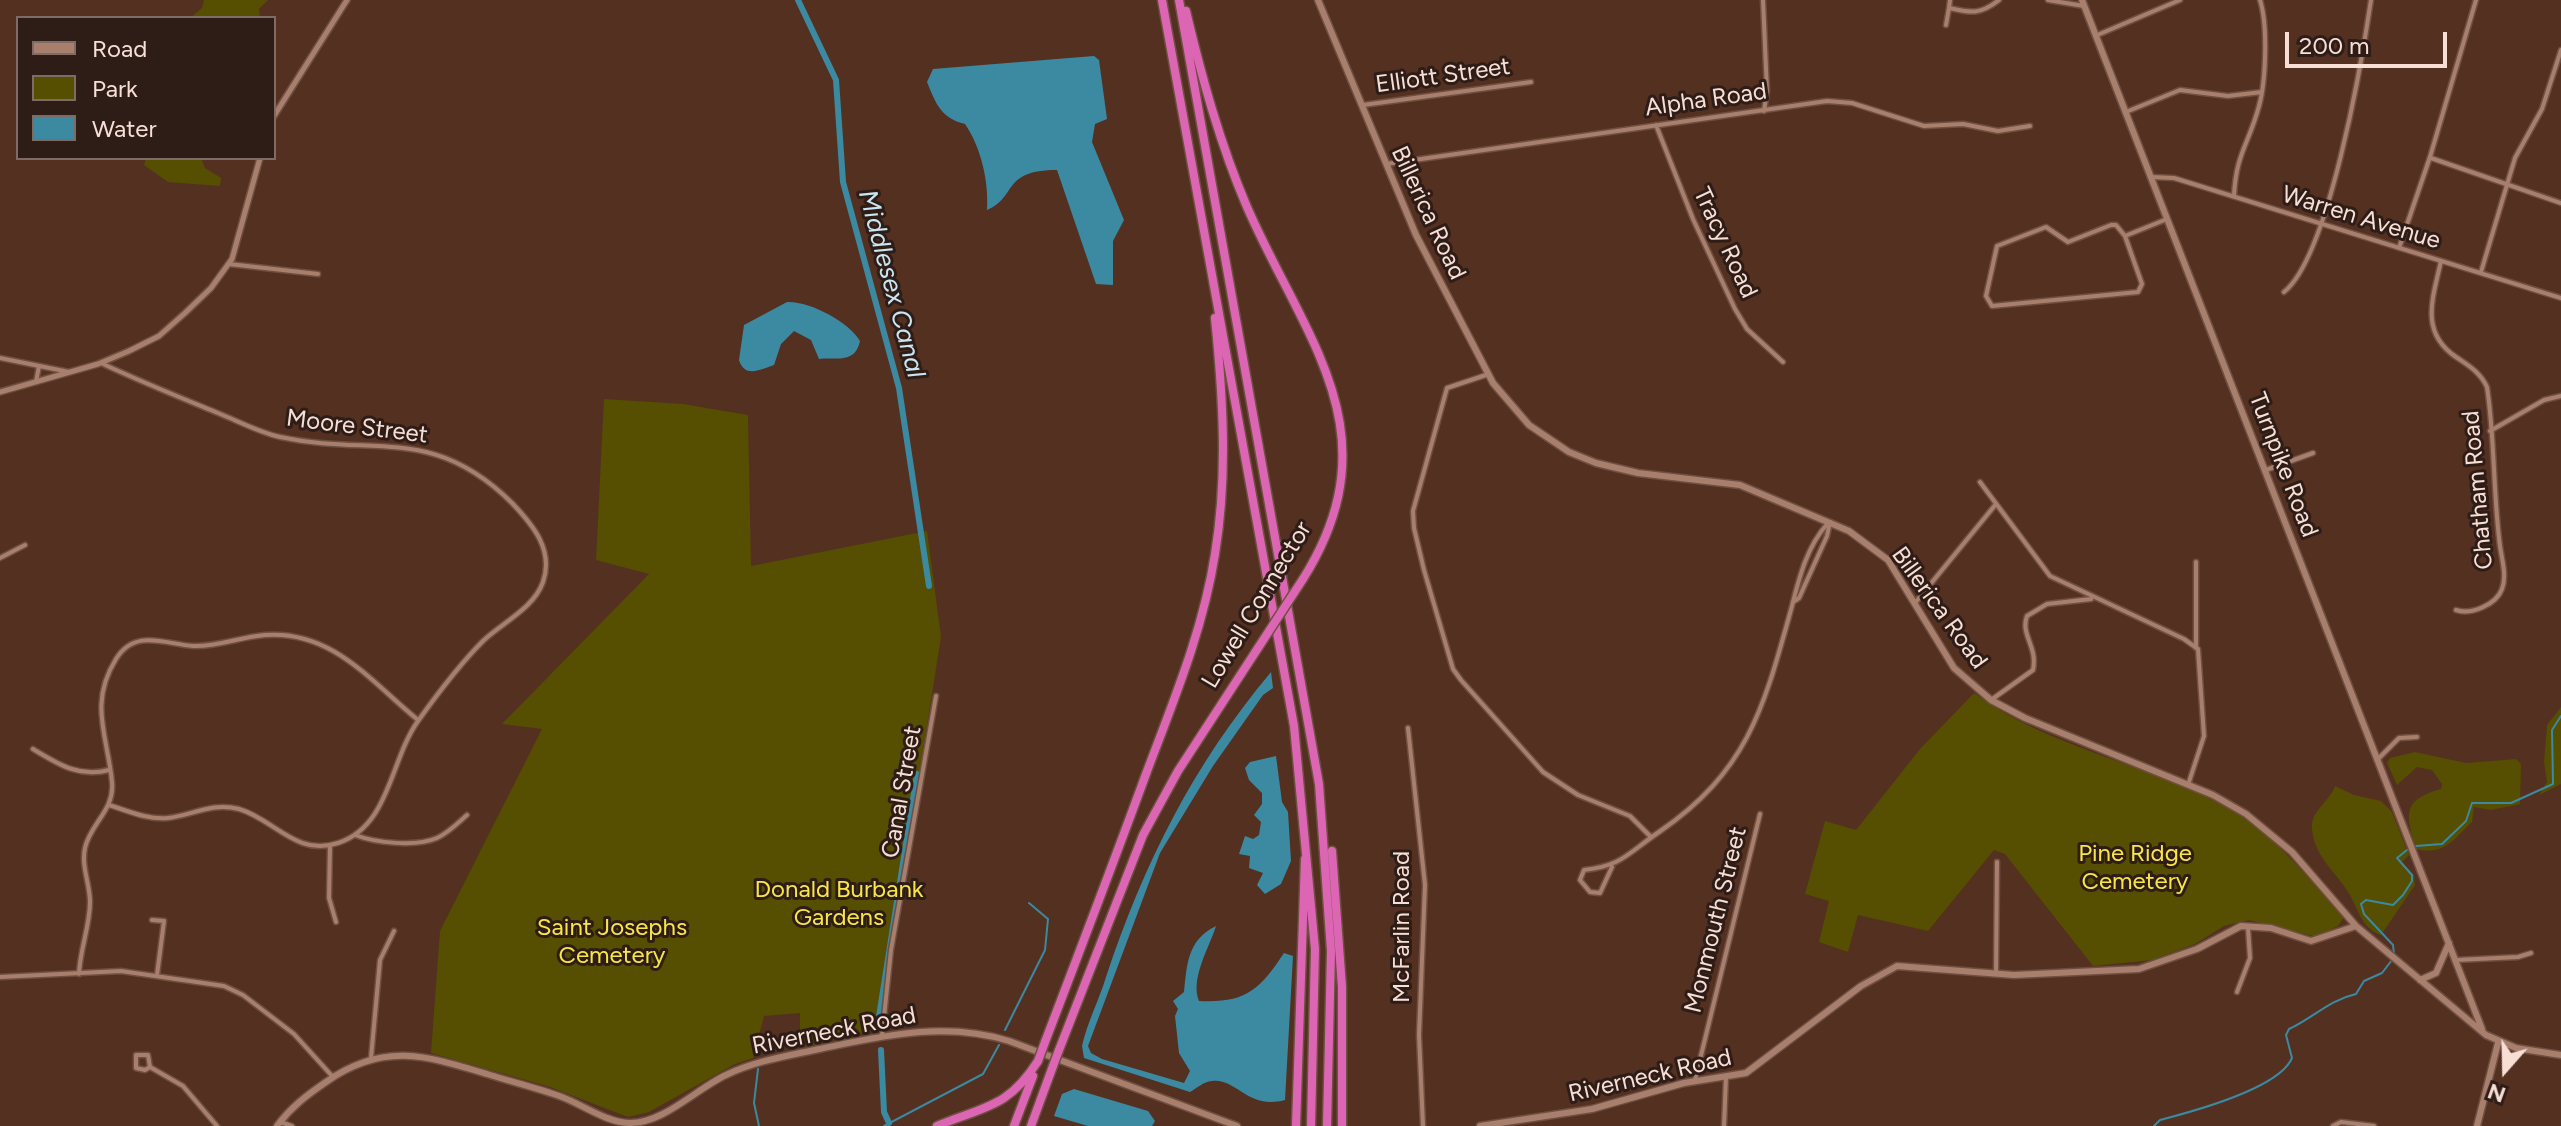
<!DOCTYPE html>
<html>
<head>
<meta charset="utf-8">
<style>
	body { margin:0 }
	#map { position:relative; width:2561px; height:1126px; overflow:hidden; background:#543021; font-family:Figtree,sans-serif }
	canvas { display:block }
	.legend { position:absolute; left:16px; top:16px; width:260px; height:144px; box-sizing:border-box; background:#2e1d17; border:2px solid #7e6b63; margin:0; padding:10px 14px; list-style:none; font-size:24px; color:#f7dfd6 }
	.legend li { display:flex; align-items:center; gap:16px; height:40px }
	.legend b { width:40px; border:2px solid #7e6b63 }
	.north { position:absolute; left:2465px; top:1030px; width:80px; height:80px; -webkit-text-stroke:6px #2e1d17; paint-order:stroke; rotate:200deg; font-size:22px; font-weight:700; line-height:32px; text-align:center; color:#f7dfd6 }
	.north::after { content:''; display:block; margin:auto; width:28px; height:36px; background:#f7dfd6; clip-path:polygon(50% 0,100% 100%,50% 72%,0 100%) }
	.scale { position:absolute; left:2285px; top:32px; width:162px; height:36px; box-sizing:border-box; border:4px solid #f7dfd6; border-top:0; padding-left:10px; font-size:24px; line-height:28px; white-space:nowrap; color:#f7dfd6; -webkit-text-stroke:6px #2e1d17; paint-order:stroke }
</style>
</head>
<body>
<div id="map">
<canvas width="2561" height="1126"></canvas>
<ul class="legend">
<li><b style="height:10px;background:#a87e6d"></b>Road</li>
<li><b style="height:22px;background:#564e00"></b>Park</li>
<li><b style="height:22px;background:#3c89a2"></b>Water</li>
</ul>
<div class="north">N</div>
<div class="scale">200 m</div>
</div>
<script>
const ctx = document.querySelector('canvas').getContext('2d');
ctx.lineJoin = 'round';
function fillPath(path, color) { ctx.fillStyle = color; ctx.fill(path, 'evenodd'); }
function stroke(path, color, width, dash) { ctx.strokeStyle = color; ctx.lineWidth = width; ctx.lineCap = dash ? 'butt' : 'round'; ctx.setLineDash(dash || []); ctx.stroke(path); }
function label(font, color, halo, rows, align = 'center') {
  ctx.font = font + ' Figtree,sans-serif'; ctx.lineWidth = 6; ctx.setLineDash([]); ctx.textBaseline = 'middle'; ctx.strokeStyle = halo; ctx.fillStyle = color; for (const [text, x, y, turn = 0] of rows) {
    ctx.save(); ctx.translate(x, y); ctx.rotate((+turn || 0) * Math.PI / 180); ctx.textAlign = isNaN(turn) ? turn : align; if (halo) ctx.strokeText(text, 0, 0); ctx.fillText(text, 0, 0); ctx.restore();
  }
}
fillPath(new Path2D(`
	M204 0H268L259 9 260 18H190L202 8Z
	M146 158H201L205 168 221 178 220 186 168 182 144 165Z
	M604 399 683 404 748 415 751 566 927 531 941 637 882 1009 871 1031 800 1048V1013L764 1016 753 1058 735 1064 649 1112 628 1117 550 1087 431 1053 440 931 542 729 502 724 649 574 596 560Z
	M1974 693C2048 748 2144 762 2224 806 2273 832 2306 876 2344 917L2338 926 2317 937 2249 920 2224 926 2195 944 2152 960 2093 966 2005 854 1994 850 1928 931 1858 915 1848 952 1819 942 1829 901 1805 894 1825 821 1856 830 1920 749Z
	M2561 707V784L2539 795 2547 782 2544 762 2547 725Z
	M2415 752 2466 763 2516 759 2521 764 2520 804 2491 810 2474 807 2472 822C2453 840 2444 856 2416 849 2406 815 2401 800 2441 789L2442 784 2432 770 2417 767 2397 785 2387 763 2390 758Z
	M2335 786 2354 795 2381 801 2392 812 2409 855 2402 862 2414 875 2415 885 2381 935C2361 929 2358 907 2348 892 2335 871 2314 856 2312 829 2310 811 2330 801 2335 786Z`), '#564e00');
fillPath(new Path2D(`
	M1094 56 1099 60 1107 119 1095 124 1092 142 1124 220 1113 241V285L1096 284 1057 170C1001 170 1018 197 987 210 989 182 981 147 965 124 941 118 936 104 927 82L933 69Z
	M787 302C810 301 849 322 860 341 855 364 837 357 819 359L811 340 794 331 781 344 774 365C761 369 745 379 739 360L744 325Z
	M1271 672 1273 688 1263 695 1213 766 1160 853 1088 1046 1091 1053 1102 1059 1184 1083 1190 1071 1179 1053 1175 1016 1178 1009 1173 1001 1184 992C1187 965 1187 940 1216 926 1209 948 1190 979 1199 1001 1245 1003 1259 991 1284 953L1293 956 1285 1100C1247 1110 1237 1078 1212 1081 1203 1082 1197 1088 1190 1092L1084 1058 1082 1046C1087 1023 1099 1000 1106 977 1144 863 1193 765 1271 672Z
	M1276 756 1282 802 1288 812 1291 861 1281 884 1265 894 1257 885 1263 873 1249 868 1250 856 1239 854 1245 836 1253 839 1259 835 1261 822 1254 815 1262 804V793L1249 780 1245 768 1250 762Z
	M1074 1089 1148 1111 1155 1121 1152 1126H1088L1054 1116 1062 1094Z`), '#3c89a2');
stroke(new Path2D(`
	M2416 846 2442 844 2466 821 2472 803H2511L2553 784 2552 730 2561 716
	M2394 954 2393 945 2364 914 2361 904 2366 900 2393 905 2403 895 2412 881V875L2397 858 2407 850
	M1005 1030 1045 950 1048 919 1029 903
	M758 1069 754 1103 759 1126
	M884 1126 983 1074 999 1045
	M2154 1126 2160 1120C2191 1112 2279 1089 2292 1058L2286 1035 2289 1029C2313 1018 2329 1000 2356 994L2364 981 2382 973 2392 960`), '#3c89a2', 2);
stroke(new Path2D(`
	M798 0 836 80 843 182 899 388 929 586
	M878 1023 917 774
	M881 1050 884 1112 889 1123`), '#3c89a2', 6);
const minor = new Path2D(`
	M1763 0 1767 91 1764 111
	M1950 0 1949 8C1971 13 1980 15 1999 0
	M2048 0 2084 6
	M1946 25 1949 8
	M2095 36 2180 0
	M1363 105 1531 82
	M2126 112 2180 90 2228 96 2262 92
	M1656 125 1693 219 1735 309 1747 329 1783 362
	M2431 158 2561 203
	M1386 164 1827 101 1852 103 1924 126 1963 124 1998 131 2030 126
	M2151 177 2174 178 2561 298
	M2234 196C2236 153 2249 144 2259 106 2266 81 2268 25 2260 0
	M2111 225H2116L2125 236 2142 284 2138 292 1992 306 1986 296 1997 246 2046 227 2068 242Z
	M2125 236 2167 219
	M2399 248 2430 157 2476 0
	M2441 261C2433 298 2419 332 2456 357 2469 366 2480 372 2487 387 2495 439 2493 494 2500 546 2502 560 2507 576 2502 589 2496 605 2471 615 2456 610
	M229 264 318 274
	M2481 272 2515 158 2542 109 2561 50
	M2284 292C2329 256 2362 61 2371 0
	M0 358 69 372
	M101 363C139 381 179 397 218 413 238 421 258 432 280 437 374 457 432 424 512 503 533 525 554 550 543 582 534 608 502 623 483 641 459 665 438 693 418 721 390 760 390 826 338 843 296 857 274 819 239 809 212 802 193 815 168 818 148 820 128 811 109 805
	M1489 374 1447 388 1413 511 1414 528 1424 570 1453 669 1461 680 1543 772 1578 795 1630 816 1651 837
	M36 382 39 366
	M2490 431 2544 400 2561 396
	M2266 470 2313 453
	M1980 482 2050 576 2184 639 2198 649 2204 736 2188 785
	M0 558 25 545
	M2196 562V648
	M1793 602 1799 598 1827 536 1830 522
	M1915 603 1996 504
	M1991 700 2033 670C2038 646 2020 635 2027 616L2047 604 2091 599
	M1408 728 1425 885 1419 1035 1423 1126
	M33 749C58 764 79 778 109 770
	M2377 760 2399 738 2417 737
	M355 835C376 843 416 847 437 838 448 833 458 823 467 815
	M330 845 329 898 336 922
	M1612 867 1600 893 1590 892 1580 880 1584 870C1622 866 1628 853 1659 832 1749 770 1764 707 1792 606 1799 578 1807 546 1828 523
	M152 920 164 921 157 975
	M2456 960 2518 957 2531 953
	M79 974C80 949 90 926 90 902 90 884 81 866 85 848 90 824 115 810 112 782 108 737 88 704 116 659 135 628 165 644 193 646 217 647 240 637 265 635 333 630 371 682 418 720
	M1996 974 1997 862
	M0 977 121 971 224 986 243 995 294 1034 333 1077
	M2237 992 2250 958 2248 928
	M882 1036 891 950 936 696
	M371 1058 380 960 394 931
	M150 1067 148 1055H136V1068L145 1070 150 1067 183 1086 217 1126
	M1695 1080 1760 814
	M280 1122 292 1126
	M1724 1126 1726 1077
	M2333 1126 2341 1122 2374 1126`);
const tertiary = new Path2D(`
	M274 116 347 0
	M0 392 98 364 129 351 159 336 185 313 211 288 232 259 260 158`);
const secondary = new Path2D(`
	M1318 0 1416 235 1493 383 1529 425 1569 452 1596 463 1638 473 1740 485 1849 531 1888 560 1954 668 1991 700 2025 718 2213 795 2246 814 2292 852 2356 926 2486 1035 2516 1048 2561 1055
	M2082 0 2482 1029
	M2420 980 2436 973 2449 943
	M277 1126C291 1107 307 1095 326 1082 383 1042 425 1055 487 1074 512 1082 537 1088 562 1097 583 1105 606 1122 629 1123 663 1124 696 1089 726 1075 755 1061 787 1056 819 1049 883 1036 944 1021 1009 1041L1237 1126
	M1480 1126 1592 1109 1684 1083 1746 1073 1861 986 1897 966 2014 975 2139 969 2197 949 2241 926 2271 928 2311 941 2356 926
	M2477 1126 2498 1043`);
const motorway = new Path2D(`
	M1162 0 1294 726 1315 949 1311 1126
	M1179 0 1319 784 1331 951 1327 1126
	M1186 11C1202 78 1220 144 1247 207 1305 340 1395 432 1303 579
	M1332 851 1342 987V1126
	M1045 1042C1079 953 1113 864 1146 774 1173 702 1203 631 1215 554 1228 475 1223 397 1215 318
	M1059 1050 1143 835 1178 771 1258 648
	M937 1126C985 1106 1008 1108 1038 1061
	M1014 1126 1033 1076
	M1031 1126 1053 1066
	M1296 1126 1305 859`);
stroke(minor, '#6e4f42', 7);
stroke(tertiary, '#6e4f42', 8);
stroke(secondary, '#6e4f42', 9);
stroke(motorway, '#6e4f42', 11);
stroke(minor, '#a87e6d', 4);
stroke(tertiary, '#a87e6d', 5);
stroke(secondary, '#a87e6d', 6);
stroke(motorway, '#dd66b4', 8);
const motorwayBridge = new Path2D(`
	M1258 648 1303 579
	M1038 1061 1045 1042
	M1053 1066 1059 1050`);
stroke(motorwayBridge, '#6e4f42', 11, []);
stroke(motorwayBridge, '#dd66b4', 8);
label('24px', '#f7dfd6', '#2e1d17', [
	["Elliott Street",1443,76,-8],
	["Alpha Road",1706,100,-8],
	["Billerica Road",1428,213,65],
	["Warren Avenue",2361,218,17],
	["Tracy Road",1725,243,65],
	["Moore Street",357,427,7],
	["Turnpike Road",2283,465,69],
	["Chatham Road",2478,490,-95],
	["Lowell Connector",1257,605,-59],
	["Billerica Road",1939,608,54],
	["Canal Street",902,792,-80],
	["Monmouth Street",1716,920,-76],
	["McFarlin Road",1402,927,-90],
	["Riverneck Road",834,1031,-11],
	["Riverneck Road",1650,1076,-13]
]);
label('24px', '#f8e648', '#2e1d17', [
	["Pine Ridge",2135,854],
	["Cemetery",2135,882],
	["Donald Burbank",839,890],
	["Gardens",839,918],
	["Saint Josephs",612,928],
	["Cemetery",612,956]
]);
label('italic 26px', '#cae6f2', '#2e1d17', [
	["Middlesex Canal",891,284,75]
]);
</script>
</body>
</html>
